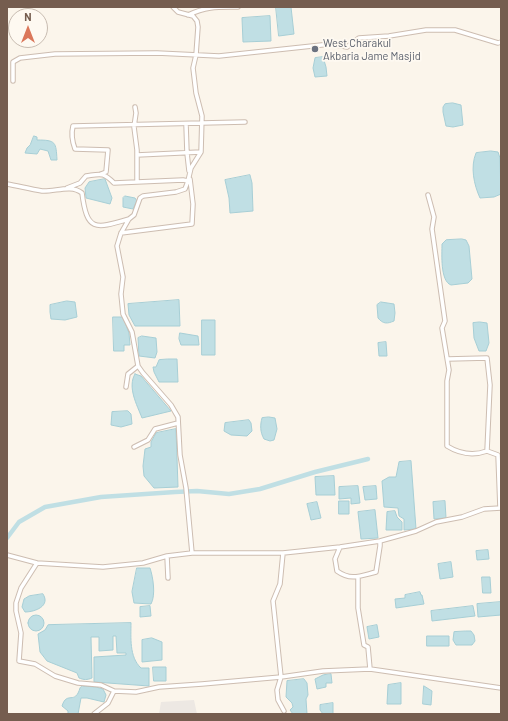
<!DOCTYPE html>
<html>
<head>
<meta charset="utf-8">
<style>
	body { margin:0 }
	#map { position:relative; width:508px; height:721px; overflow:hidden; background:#fbf5eb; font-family:Barlow,sans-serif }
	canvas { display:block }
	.frame { position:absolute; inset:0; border:8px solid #755d4f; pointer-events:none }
	.north { position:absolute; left:8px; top:8px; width:40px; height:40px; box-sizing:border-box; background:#fef9f1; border:1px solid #c7bbb0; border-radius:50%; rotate:0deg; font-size:11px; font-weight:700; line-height:16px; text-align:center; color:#755d4f }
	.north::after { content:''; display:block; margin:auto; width:14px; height:18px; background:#db775a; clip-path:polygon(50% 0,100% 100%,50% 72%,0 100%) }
</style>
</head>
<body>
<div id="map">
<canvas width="508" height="721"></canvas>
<div class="frame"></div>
<div class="north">N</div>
</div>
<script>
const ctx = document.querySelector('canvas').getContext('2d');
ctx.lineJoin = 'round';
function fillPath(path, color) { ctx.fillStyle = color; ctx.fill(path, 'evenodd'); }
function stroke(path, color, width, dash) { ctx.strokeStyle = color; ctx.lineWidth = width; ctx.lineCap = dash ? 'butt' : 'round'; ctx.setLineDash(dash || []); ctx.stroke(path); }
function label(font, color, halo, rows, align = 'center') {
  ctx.font = font + ' Barlow,sans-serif'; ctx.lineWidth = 3.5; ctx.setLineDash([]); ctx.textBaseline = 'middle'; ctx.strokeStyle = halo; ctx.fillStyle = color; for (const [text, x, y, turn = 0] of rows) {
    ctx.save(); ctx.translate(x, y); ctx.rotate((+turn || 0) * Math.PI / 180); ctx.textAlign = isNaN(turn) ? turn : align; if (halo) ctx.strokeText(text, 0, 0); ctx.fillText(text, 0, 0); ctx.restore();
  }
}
fillPath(new Path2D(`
	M194 700 197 714H159L161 702Z`), '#ede8e3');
const water = new Path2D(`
	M276 7H291L294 34 279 36Z
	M270 16 271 41 243 42 242 18Z
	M323 57 326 67 327 76 315 77 313 68 315 58Z
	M453 103 461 105 463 125 453 127 446 126 443 112V107L445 104Z
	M34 136 37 137V140C56 140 56 142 57 160H51L48 151 40 149 37 154 25 153 27 148 30 145Z
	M491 151 498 152 500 158 501 194 494 197 480 198C474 185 470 167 476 153Z
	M250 175 252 183 253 211 230 213 229 198 225 180Z
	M105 179 112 198 110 204 86 198 85 188 89 182Z
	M125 196 135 198 137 201 133 209 123 207V198Z
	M462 239 466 240 469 246 472 279 468 283 451 285C440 281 442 254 442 244L446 240Z
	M179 300 180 326H135L129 315 128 304Z
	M67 301 75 302 77 317 65 320 51 319 50 312V305Z
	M381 302 394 304 395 313 394 321C387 324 383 324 378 318L377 305Z
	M113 317H123L129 333 130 345H124V351H114Z
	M202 320H215V355H202Z
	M480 322 487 323 489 343 486 351H479L474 338 473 323Z
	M180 333 198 336 199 345H181L179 339Z
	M142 336 156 338 157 352 155 358 139 356 138 338Z
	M386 342 387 356H379L378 343Z
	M168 359H177L178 382H159L154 372 153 367H156L159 360Z
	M135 374 141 376 171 411 142 418C137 405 127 387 135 374Z
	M128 411 131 414 132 424 121 427 111 425 112 412Z
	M269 417 275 418 277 429 274 440 270 441 264 439C260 432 260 425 262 418Z
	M249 420 251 423 252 431 247 436 231 435 224 431 225 423Z
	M176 429 178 487 154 488 144 476 143 466 145 449 151 447V442L156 433Z
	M411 461 416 529 404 530V519L399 516 398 508 384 507 382 481 389 477H396L399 462Z
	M334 476 335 495H316L315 477Z
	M358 486 360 503 351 504V498L339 499V487Z
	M376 486 377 499 365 500 363 487Z
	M339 501H349V514H339Z
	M445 501 446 518 434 519 433 502Z
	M317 502 321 518 311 520 307 504Z
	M375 510 378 538 361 539 358 512Z
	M395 511 397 517 402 522V530H386L387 512Z
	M488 550 489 559 477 560 476 551Z
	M451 562 453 577 440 579 438 564Z
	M137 568H150C153 577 156 595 151 604L134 603 132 592Z
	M482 577H490L491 593H483Z
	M420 592 421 595H422L424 604 396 608 395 599 405 598V595Z
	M43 594C51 606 35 612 25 612L22 607 24 599 29 596Z
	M501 602V615L478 617 477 604Z
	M150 606 151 616 140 617V607Z
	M473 606 475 616 432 621 431 611Z
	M28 623a8 8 0 1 1 16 0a8 8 0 1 1-16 0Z
	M131 623C131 637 129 657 141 668H149V686L94 682V657L126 655V653H117L116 636H113V650L99 651V637H91L92 678C87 680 84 680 79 678L77 673 47 661 40 652 38 634 45 630 48 625Z
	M377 625 379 637 369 639 367 627Z
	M466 631H471L474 635 475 641 472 645H456L453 640 454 632Z
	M427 636H449V646H427Z
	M152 638 162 642V660L142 662V640Z
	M153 667H166V681H154Z
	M331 674 332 683H326V687L317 689 315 679 323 675Z
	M304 679 307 683 308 695 306 699 307 714H293L290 710 293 707 292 703 286 697 287 681Z
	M401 683V704H387L388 685Z
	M83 686 96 687 103 689 106 695 104 702 87 698H81L78 714H68V711L62 706C67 690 75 706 80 688Z
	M424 686 432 691 431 705 423 704Z
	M333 703V714H323L320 710V705Z`);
fillPath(water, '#c0dfe4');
stroke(water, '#a7ced5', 1);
stroke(new Path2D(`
	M7 538 19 522 45 507 101 497 175 492 197 491 229 494 260 489 315 472 368 459`), '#c0dfe4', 4.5);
const minor = new Path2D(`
	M188 15C207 6 218 7 238 7
	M13 81V62L20 58 55 54 157 53 219 56 331 44 347 47 359 38 389 36 426 30H455L498 43 501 42
	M135 107 136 113 134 127 137 150V182
	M186 124 187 153 189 171
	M137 155 201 152
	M101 174 106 172 108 150 75 149C72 141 71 134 73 126L245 122
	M7 184C18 186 30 189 42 191 55 192 71 184 82 193 87 232 95 229 129 219
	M67 188 80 183 86 176C101 174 103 172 114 183L183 180 188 181
	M428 195 434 217 432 229 445 321 442 328 449 370 447 381V446C460 454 473 456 487 451
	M121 233 192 224 193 204 190 179
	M448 359 487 358 490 385 487 451 498 455 500 508
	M126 387 128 374 138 366 132 332 123 314 121 294 123 277 117 246 121 233 129 219 134 215 140 198 143 196 176 192 185 189 188 181 191 168 201 152 202 116 196 93 193 68 196 55 198 27 197 21 193 16 178 12 173 7
	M134 447 148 440 155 429 178 423
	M340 547 335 559 337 571C351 581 360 576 376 572L380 546V541
	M192 553H283L340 547 380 541 416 531 436 522 462 517 484 509 501 508
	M283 553 280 584 273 601 281 677 277 690 278 700 284 711
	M7 555 37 563 103 567 143 563 167 556 192 553 186 488 180 455 178 417 171 405 143 373 138 366
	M167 556 168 578
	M37 563 21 588 16 603V611L21 633 19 661 35 664 55 676 78 683 101 685 114 691 108 703 94 714
	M358 577V608L364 645 368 647 370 669
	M114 691 136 692 159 687 202 684 281 677 323 671 370 669 501 688`);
stroke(minor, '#cdbdb1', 5.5);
stroke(minor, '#fff', 3.5);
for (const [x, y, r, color] of [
	[315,49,4,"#6b7280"]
]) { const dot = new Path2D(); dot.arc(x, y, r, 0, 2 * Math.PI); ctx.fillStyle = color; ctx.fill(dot); stroke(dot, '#fef9f1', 1.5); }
label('11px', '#5b616d', '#fef9f1', [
	["West Charakul",323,43],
	["Akbaria Jame Masjid",323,56]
], 'left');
</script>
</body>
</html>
